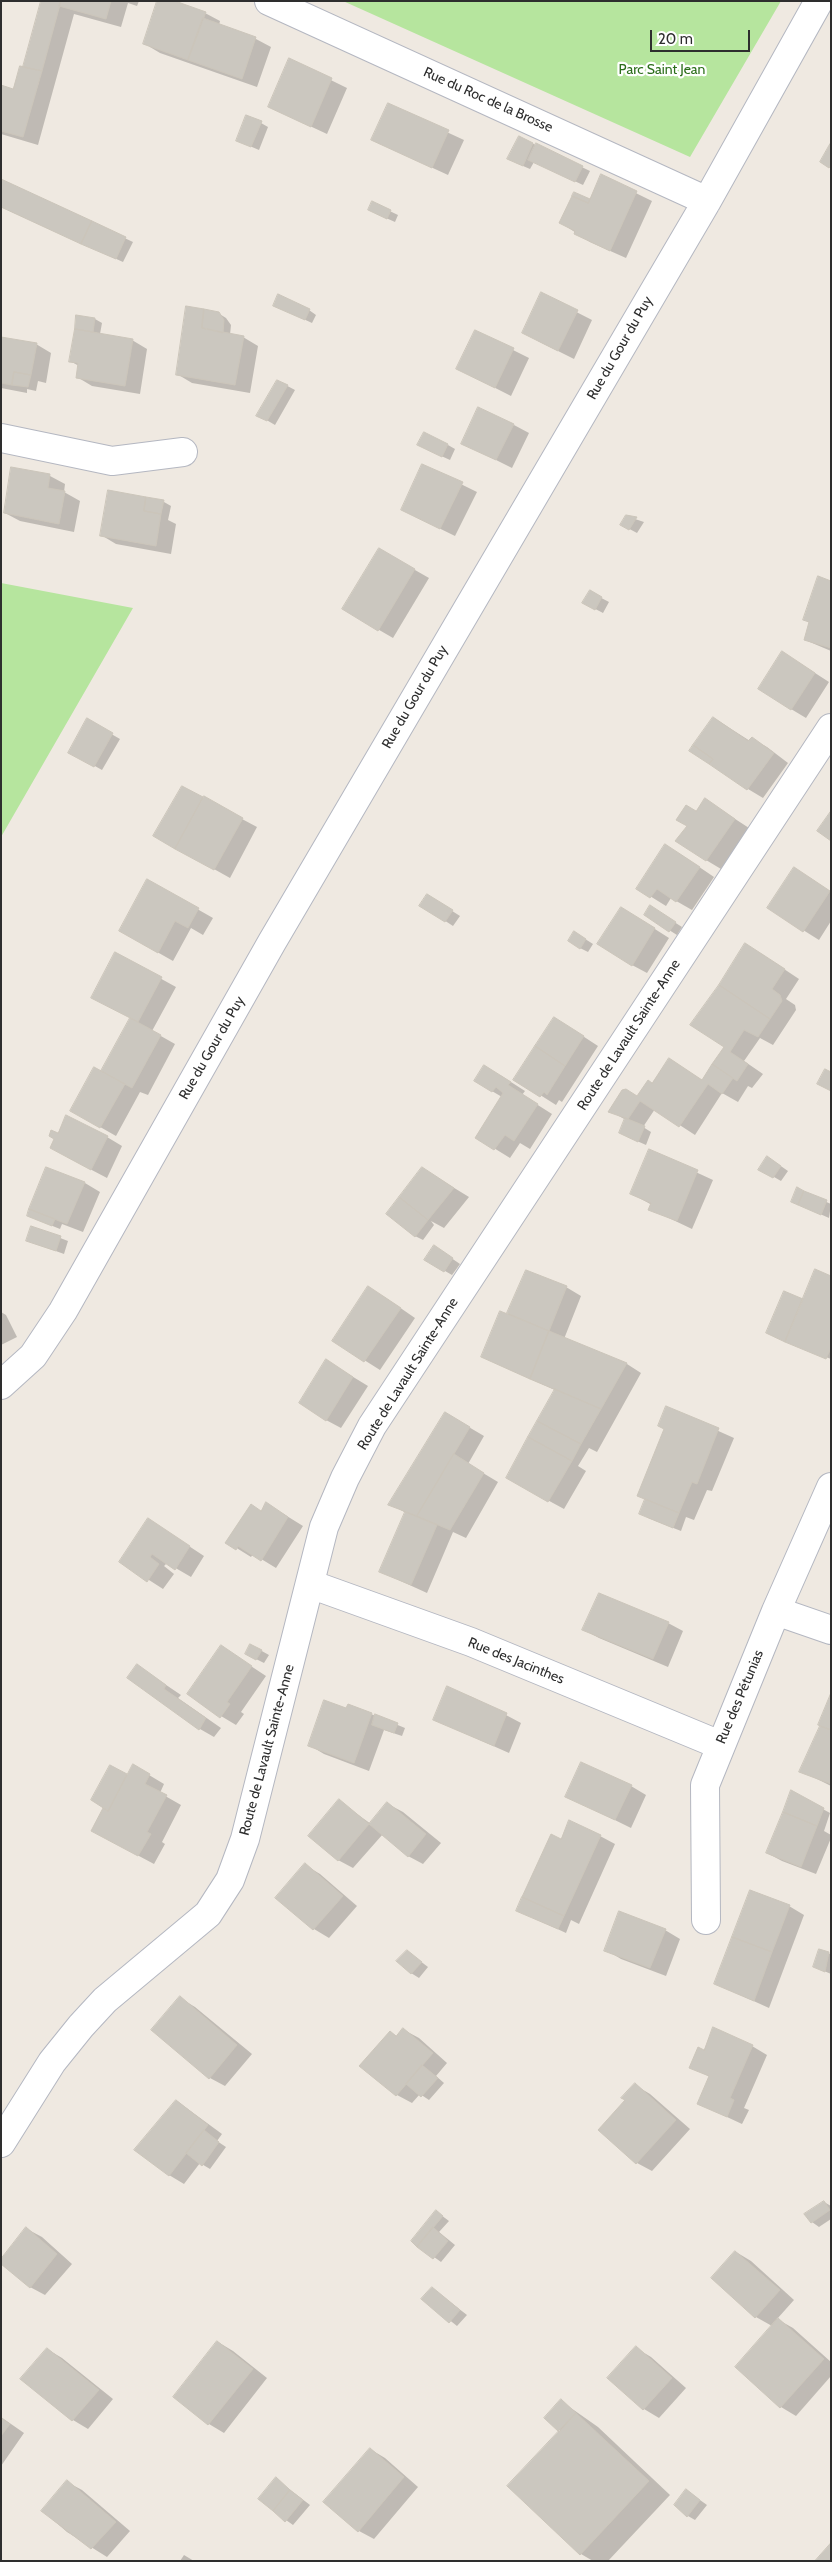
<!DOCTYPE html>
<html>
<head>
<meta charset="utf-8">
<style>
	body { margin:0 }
	#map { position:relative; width:832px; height:2562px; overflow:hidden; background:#efe9e1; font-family:Cabin,sans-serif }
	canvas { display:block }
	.frame { position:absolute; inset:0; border:2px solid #2e2e2e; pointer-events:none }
	.scale { position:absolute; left:650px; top:30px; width:100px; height:22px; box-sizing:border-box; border:2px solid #2e2e2e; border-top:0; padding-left:6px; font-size:15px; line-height:18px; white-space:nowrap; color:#2e2e2e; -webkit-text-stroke:4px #fff; paint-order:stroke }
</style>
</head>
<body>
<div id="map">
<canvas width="832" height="2562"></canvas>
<div class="frame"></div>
<div class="scale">20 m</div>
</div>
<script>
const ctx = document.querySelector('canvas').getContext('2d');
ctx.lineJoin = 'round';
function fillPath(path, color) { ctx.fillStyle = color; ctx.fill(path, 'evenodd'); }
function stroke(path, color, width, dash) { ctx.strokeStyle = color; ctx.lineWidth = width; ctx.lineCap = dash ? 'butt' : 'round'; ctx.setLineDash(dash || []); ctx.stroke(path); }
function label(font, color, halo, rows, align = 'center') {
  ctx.font = font + ' Cabin,sans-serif'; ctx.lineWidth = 4.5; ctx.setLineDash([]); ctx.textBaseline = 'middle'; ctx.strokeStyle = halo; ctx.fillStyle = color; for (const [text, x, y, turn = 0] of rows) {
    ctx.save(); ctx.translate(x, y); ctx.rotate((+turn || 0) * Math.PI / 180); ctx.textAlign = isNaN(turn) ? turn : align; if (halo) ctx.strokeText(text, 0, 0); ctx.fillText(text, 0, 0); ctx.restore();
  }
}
fillPath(new Path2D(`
	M343 1H781L690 157Z
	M1 583 133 608 1 837Z`), '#b6e59e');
fillPath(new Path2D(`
	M42 1H139L137 6 128 3 121 27 74 14 38 145 1 134V87L14 90 23 68Z
	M205 13 220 21 219 25 256 39 271 47 257 87 160 53 145 44Z
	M290 60 347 88 327 134 269 107Z
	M388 105 464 140 448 175 372 140Z
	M261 123 268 127 259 150 245 144Z
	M519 137 590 171 583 185 534 162 530 169 516 163Z
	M601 176 652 201 626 258 590 242 561 223 590 201Z
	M1 180 133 242 123 262 1 207Z
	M373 203 398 215 395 222 377 214Z
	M541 294 592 320 574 359 538 341Z
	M282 309 309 310 316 315 312 323Z
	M218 313 226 318 231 325 230 335 243 337 258 346 250 393 192 383 177 374Z
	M77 316 95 319 102 323 100 334 132 340 147 349 140 394 92 386 77 377 79 366 70 361Z
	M475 331 529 358 511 396 458 369Z
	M1 338 36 344 51 353 46 383 38 381 36 391 27 389V393L1 388Z
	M278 381 295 390 275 425 258 415Z
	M514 425 529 433 512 468 462 443Z
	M448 445 455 449 450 460 426 449Z
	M422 465 477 492 455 536 402 510Z
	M12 468 50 476 65 484 64 492 80 501 74 532 20 521 5 513Z
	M146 499 164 502 171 506 168 520 176 524 171 554 116 544 101 535Z
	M626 516 644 522 637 533 622 525Z
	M380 550 429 578 393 638 343 609Z
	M831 582V651L805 640 810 623 805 620Z
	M590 592 609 602 603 613 584 603Z
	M798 662 829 682 806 718 791 709Z
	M714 718 750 741 752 739 767 747 788 763 763 798 748 789Z
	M87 720 120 739 102 770 70 752Z
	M182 787 257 827 230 878 155 836Z
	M706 800 749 828 721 869 706 860 697 812Z
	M680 854 714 877 692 910 671 898 666 906 637 888Z
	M809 877 831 892V921L819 940 768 908Z
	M148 881 213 918 203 935 191 928 173 961 120 931Z
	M435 900 460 916 453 926 421 905Z
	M657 911 682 927 677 935 645 915Z
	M636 917 669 938 647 973 632 965Z
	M582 937 593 944 588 952 580 948Z
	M760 953 799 979 786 999 795 1005 796 1010 773 1045 760 1038 744 1061 763 1074 752 1088 748 1086 738 1102 722 1093 695 1135 655 1109 643 1127 651 1132 646 1145 628 1137 626 1120 610 1111 637 1097 652 1084 670 1059 703 1081 725 1047 692 1025 710 998 712 999Z
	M116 954 176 987 152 1031 175 1044 148 1095 140 1092 116 1136 72 1111 102 1073 132 1018Z
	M569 1027 598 1046 562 1102 559 1100 556 1105 515 1079Z
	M500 1075 525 1091 522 1095 552 1114 530 1149 520 1143 510 1158 476 1137 502 1097 475 1081Z
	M59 1135 107 1137 122 1146 107 1178 67 1157Z
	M650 1151 713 1180 692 1229 650 1209 652 1205 632 1194Z
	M775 1162 788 1171 781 1181 760 1169Z
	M47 1169 85 1183 100 1192 83 1232 62 1224 60 1229 28 1216Z
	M438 1178 469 1197 444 1228 431 1221 434 1225 423 1240 415 1236Z
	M797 1189 831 1204 829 1218 800 1205Z
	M32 1227 68 1241 64 1254 28 1241Z
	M441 1251 460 1264 452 1275 426 1260Z
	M526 1271 566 1287 581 1296 564 1339 627 1364 641 1373 597 1452 589 1448 578 1466 586 1471 564 1509 507 1478 555 1390 482 1357 508 1315Z
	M831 1277V1359L792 1344 804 1301Z
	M383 1296 415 1318 380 1370 334 1341Z
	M1 1312 6 1315 17 1337 1 1345Z
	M327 1361 368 1386 341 1428 326 1420Z
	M667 1408 734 1438 712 1491 707 1490 694 1520 686 1517 681 1531 648 1518 646 1500 665 1429Z
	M445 1413 484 1436 468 1464 498 1482 466 1538 453 1532 427 1593 381 1572 406 1513 390 1504Z
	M262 1512 282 1513 303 1526 276 1568 253 1554 251 1557 227 1542Z
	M163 1529 204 1556 191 1577 167 1563 164 1566 174 1574 163 1589 121 1562Z
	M668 1623 683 1631 668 1667 599 1638 584 1630Z
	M251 1645 269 1655 264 1663 246 1654Z
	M222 1647 266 1676 241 1712 244 1714 236 1725 221 1716Z
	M138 1666 181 1695 178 1698 221 1728 214 1737 200 1729Z
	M448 1688 472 1697 521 1723 509 1753 435 1720Z
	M831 1696V1786L801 1771 822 1726Z
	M347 1710 371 1714 405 1728 402 1736 384 1730 369 1771 324 1754 309 1745Z
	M134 1766 164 1784 160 1793 181 1805 162 1842 165 1844 154 1864 107 1839 109 1810 92 1800 110 1767 128 1776Z
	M631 1786 646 1795 631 1828 566 1796Z
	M792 1792 830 1813 824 1831 831 1835V1838L816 1874 782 1861 767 1853Z
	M339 1801 371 1824 388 1804 403 1812 441 1843 423 1864 408 1856 383 1834 353 1868 338 1860Z
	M600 1836 615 1844 579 1924 571 1920 566 1933 525 1914 562 1841Z
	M305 1865 320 1874 357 1906 329 1938 314 1929 277 1897Z
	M789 1906 804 1915 769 2008 716 1984Z
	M665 1930 680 1939 666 1976 621 1959 606 1950Z
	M407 1951 428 1967 419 1978 411 1973Z
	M820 1951 831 1954V1974L815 1967Z
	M180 1998 195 2007 252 2054 225 2086 210 2078Z
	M404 2030 419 2038 447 2063 436 2076 444 2083 429 2100 420 2094 412 2103 397 2095 390 2032 398 2037Z
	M752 2046 767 2055 744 2108 749 2110 742 2124 699 2104 710 2077 691 2067 704 2051Z
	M635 2085 650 2094 690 2129 652 2171 637 2163 626 2100Z
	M177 2101 222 2134 217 2141 226 2147 210 2169 200 2163 184 2184 169 2175Z
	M824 2202 831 2206V2219L819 2227 812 2222Z
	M437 2212 449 2221 439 2232 455 2245 441 2262 412 2241Z
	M27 2229 42 2237 72 2264 45 2295 30 2287Z
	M736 2252 751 2261 794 2300 777 2319 793 2328 831 2362V2376L796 2416 781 2407 772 2326 756 2317Z
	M432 2288 467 2315 457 2326 423 2299Z
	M218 2342 233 2351 267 2378 224 2433 209 2424 174 2397Z
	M636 2348 651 2357 686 2388 659 2418 644 2409Z
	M47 2349 62 2358 113 2399 88 2429 73 2420 22 2379Z
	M561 2401 598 2427 670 2495 608 2561H593L581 2554 560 2431Z
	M1 2417 24 2433 1 2466Z
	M370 2449 385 2458 418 2487 374 2539 359 2531Z
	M276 2479 310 2505 293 2525 286 2520Z
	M67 2482 82 2490 130 2531 107 2557 67 2532 43 2511Z
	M686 2490 707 2505 695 2520 688 2516Z
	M184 2555 194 2561H180Z`), '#0003');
const building = new Path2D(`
	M41 1H61L42 71 23 67Z
	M61 1H111L106 19 59 6Z
	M157 1H175L206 12 188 60 143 44Z
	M203 18 256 37 242 79 188 60Z
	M289 58 332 78 311 127 268 107Z
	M20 66 42 71 23 137 1 131V85L13 89Z
	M388 103 449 130 432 168 371 140Z
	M246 115 262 121 251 147 236 141Z
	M519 136 533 143 523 166 507 159Z
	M536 143 583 166 575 182 528 160Z
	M830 144 831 165 829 168 820 162Z
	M601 174 637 191 610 251 574 234 575 231 559 223 572 196 588 203Z
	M1 179 92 221 81 244 1 207Z
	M574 192 590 199 588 203 572 196Z
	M372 201 391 210 387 219 368 210Z
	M92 221 126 237 116 259 81 244Z
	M541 292 578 310 558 351 522 333Z
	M278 294 310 309 305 320 273 306Z
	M186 306 204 309 202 328 244 336 235 385 176 375Z
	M204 309 219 312 224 320 223 333 202 328Z
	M76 315 95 318 93 332 75 329Z
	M75 329 133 339 125 386 76 378 78 363 69 362Z
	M475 330 514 348 495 388 456 369Z
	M1 337 37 343 31 375 14 372 12 385 1 383Z
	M14 372 31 375 28 387 12 385Z
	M277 380 288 385 267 421 256 416Z
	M478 407 514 424 496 460 461 444Z
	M424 432 448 444 442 457 417 445Z
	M422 464 463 482 440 529 401 510Z
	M11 467 50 474 48 488 65 491 59 524 4 513Z
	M108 490 146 497 144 511 161 514 156 546 100 536Z
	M146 497 164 500 161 514 144 511Z
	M626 515 637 517 629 530 620 525Z
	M379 548 415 569 378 631 342 609Z
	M818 576 831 581V648L804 640 809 622 803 620Z
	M590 590 602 597 595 610 582 603Z
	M782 651 815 673 791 710 758 689Z
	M713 717 748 741 752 737 774 753 747 790 709 764 713 759 693 745Z
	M87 718 113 733 94 767 68 753Z
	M693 745 713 759 709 764 689 751Z
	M182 786 203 797 175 849 153 836Z
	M204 796 243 818 214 870 175 849Z
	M705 798 735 819 706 861 675 841 687 826 676 820 686 805 696 811Z
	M831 811V841L817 831Z
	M665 844 700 867 676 902 657 889 650 898 636 889Z
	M794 867 830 891 803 932 767 908Z
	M147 879 199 908 188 928 175 921 158 953 119 931Z
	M427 894 453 910 445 922 419 906Z
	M650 905 676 922 669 932 644 915Z
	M621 907 655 928 632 966 597 944Z
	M574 931 586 939 580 949 568 941Z
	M745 943 785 969 772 989 780 995 782 1001 770 1019 719 985Z
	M115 952 162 977 138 1022 91 998Z
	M719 985 770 1019 758 1037 744 1030 730 1052 748 1064 737 1081 712 1064 724 1047 690 1025Z
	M554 1017 584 1036 565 1066 535 1046Z
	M130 1018 161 1035 132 1088 101 1071Z
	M535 1046 565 1066 547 1095 544 1092 540 1097 513 1080Z
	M669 1058 702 1080 712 1064 733 1078 722 1094 708 1084 679 1127 640 1101 628 1119 608 1112 622 1090 626 1089 637 1096 648 1080 652 1083Z
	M484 1065 511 1082 508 1085 538 1104 514 1141 505 1135 494 1150 475 1138 503 1093 496 1087 492 1092 474 1081Z
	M94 1067 125 1084 100 1128 70 1111Z
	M825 1069 831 1072V1091L817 1084Z
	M66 1115 108 1136 91 1170 50 1148 54 1139 49 1136 51 1130 58 1133Z
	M625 1118 645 1126 638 1142 619 1133Z
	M649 1149 698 1170 677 1221 648 1210 651 1203 630 1194Z
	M767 1156 781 1166 773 1178 758 1170Z
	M46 1167 85 1182 67 1224 29 1209Z
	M422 1167 454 1188 428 1220 399 1197Z
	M797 1187 804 1191 798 1205 791 1202Z
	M804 1191 827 1200 821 1215 798 1205Z
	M399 1197 428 1220 415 1237 386 1214Z
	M29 1209 55 1219 52 1226 27 1216Z
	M31 1226 61 1236 56 1251 26 1241Z
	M434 1245 453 1258 444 1272 424 1260Z
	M815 1269 831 1276V1348L826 1359 785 1342Z
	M526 1270 567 1286 549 1331 507 1313Z
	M368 1286 401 1308 364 1362 332 1341Z
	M784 1291 803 1299 785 1342 766 1333Z
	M500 1311 549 1331 530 1379 481 1357Z
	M549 1331 627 1363 601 1409 530 1379Z
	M326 1359 353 1377 326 1421 299 1403Z
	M555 1389 601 1409 581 1444 537 1421Z
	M666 1406 719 1428 697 1484 692 1482 679 1513 637 1496 664 1429 658 1426Z
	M445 1412 470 1427 417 1516 388 1505Z
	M537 1421 581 1444 572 1461 528 1437Z
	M528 1437 572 1461 548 1502 506 1478Z
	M454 1454 484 1473 450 1530 417 1516Z
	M645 1499 679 1513 673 1528 639 1514Z
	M266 1502 288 1517 261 1561 238 1546 236 1550 225 1543 251 1504 261 1511Z
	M405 1512 437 1525 411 1585 379 1572Z
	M148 1518 190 1546 175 1570 152 1554 150 1557 159 1564 147 1582 119 1562Z
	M599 1593 669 1622 653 1659 582 1630Z
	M250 1644 262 1650 256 1660 245 1654Z
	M221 1645 252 1666 227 1702 230 1704 220 1718 187 1694Z
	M137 1664 166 1685 164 1689 206 1718 199 1730 127 1678Z
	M447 1686 507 1713 494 1746 433 1720Z
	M831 1693V1730L818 1725Z
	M324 1700 346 1708 348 1704 372 1713 354 1763 308 1746Z
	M375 1714 398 1723 394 1733 372 1725Z
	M820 1726 831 1730V1784L799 1772Z
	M581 1762 632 1785 615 1820 565 1797Z
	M133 1764 150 1774 145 1784 167 1795 147 1832 151 1834 138 1856 91 1831 103 1808 108 1811Z
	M110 1765 127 1774 108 1811 91 1800Z
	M791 1790 824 1808 817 1826 783 1812Z
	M339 1799 369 1824 338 1861 308 1836Z
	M387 1802 426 1834 408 1857 369 1824Z
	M783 1812 817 1826 801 1867 766 1853Z
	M569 1820 601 1835 564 1916 522 1897 551 1834 561 1839Z
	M305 1863 343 1896 313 1930 275 1898Z
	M750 1890 790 1905 772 1952 732 1937Z
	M522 1897 564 1916 558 1929 516 1911Z
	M619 1911 666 1929 650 1968 604 1951Z
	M732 1937 772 1952 754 2001 714 1984Z
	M819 1949 829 1952 825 1972 813 1967Z
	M407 1950 422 1962 411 1974 396 1961Z
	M180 1996 237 2045 209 2079 151 2030Z
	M713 2027 753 2045 730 2098 734 2100 727 2117 697 2104 709 2076 689 2068 698 2047 704 2050Z
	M403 2028 433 2053 396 2096 359 2066 390 2031 396 2036Z
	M422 2065 438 2078 421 2097 406 2084Z
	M635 2083 676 2120 636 2164 598 2130 625 2100 621 2098Z
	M176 2100 208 2125 169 2176 134 2150Z
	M204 2130 219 2142 202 2166 186 2153Z
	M824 2201 830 2210 811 2223 804 2214Z
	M436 2210 443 2216 417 2247 411 2241Z
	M26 2227 57 2254 30 2288 1 2264V2259Z
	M433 2227 448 2241 433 2259 417 2247Z
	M735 2251 780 2290 755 2318 711 2278Z
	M432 2287 460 2310 449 2323 421 2299Z
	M778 2318 824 2359 780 2408 735 2367Z
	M217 2341 253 2369 208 2425 173 2397Z
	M636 2346 672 2378 643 2410 607 2378Z
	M47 2348 99 2390 72 2421 20 2379Z
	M561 2399 576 2413 559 2432 544 2418Z
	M576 2413 649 2481 580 2555 507 2486Z
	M1 2418 10 2424 1 2436Z
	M370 2448 404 2477 358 2532 323 2502Z
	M276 2477 290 2490 273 2511 258 2499Z
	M67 2480 116 2522 91 2549 41 2511Z
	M686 2489 700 2500 687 2517 674 2505Z
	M290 2490 303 2500 285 2522 273 2511Z
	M831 2543V2561H815Z`);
fillPath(building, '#cbc7bf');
stroke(building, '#cbc5ba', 1);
const minor = new Path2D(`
	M269 1 707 201
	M1 438 112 461 183 452
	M1 1385 33 1356 63 1311 272 942 707 201 819 1
	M310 1584 471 1642 720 1745
	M776 1611 831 1630
	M706 1920 705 1785 776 1611 831 1487
	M1 2143 52 2062 81 2026 105 2000 208 1914 230 1880 245 1839 324 1527 345 1478 372 1426 831 728`);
stroke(minor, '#b4b7c1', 30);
stroke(minor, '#fff', 28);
label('14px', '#2c6e1b', '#fff', [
	["Parc Saint Jean",662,70]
]);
label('14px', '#2e2e2e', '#fff', [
	["Rue du Roc de la Brosse",488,100,24],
	["Rue du Gour du Puy",620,348,-60],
	["Rue du Gour du Puy",415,697,-60],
	["Route de Lavault Sainte-Anne",629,1035,-57],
	["Rue du Gour du Puy",212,1048,-60],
	["Route de Lavault Sainte-Anne",408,1374,-58],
	["Rue des Jacinthes",516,1661,22],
	["Rue des Pétunias",740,1697,-67],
	["Route de Lavault Sainte-Anne",267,1750,-75]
]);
</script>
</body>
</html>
